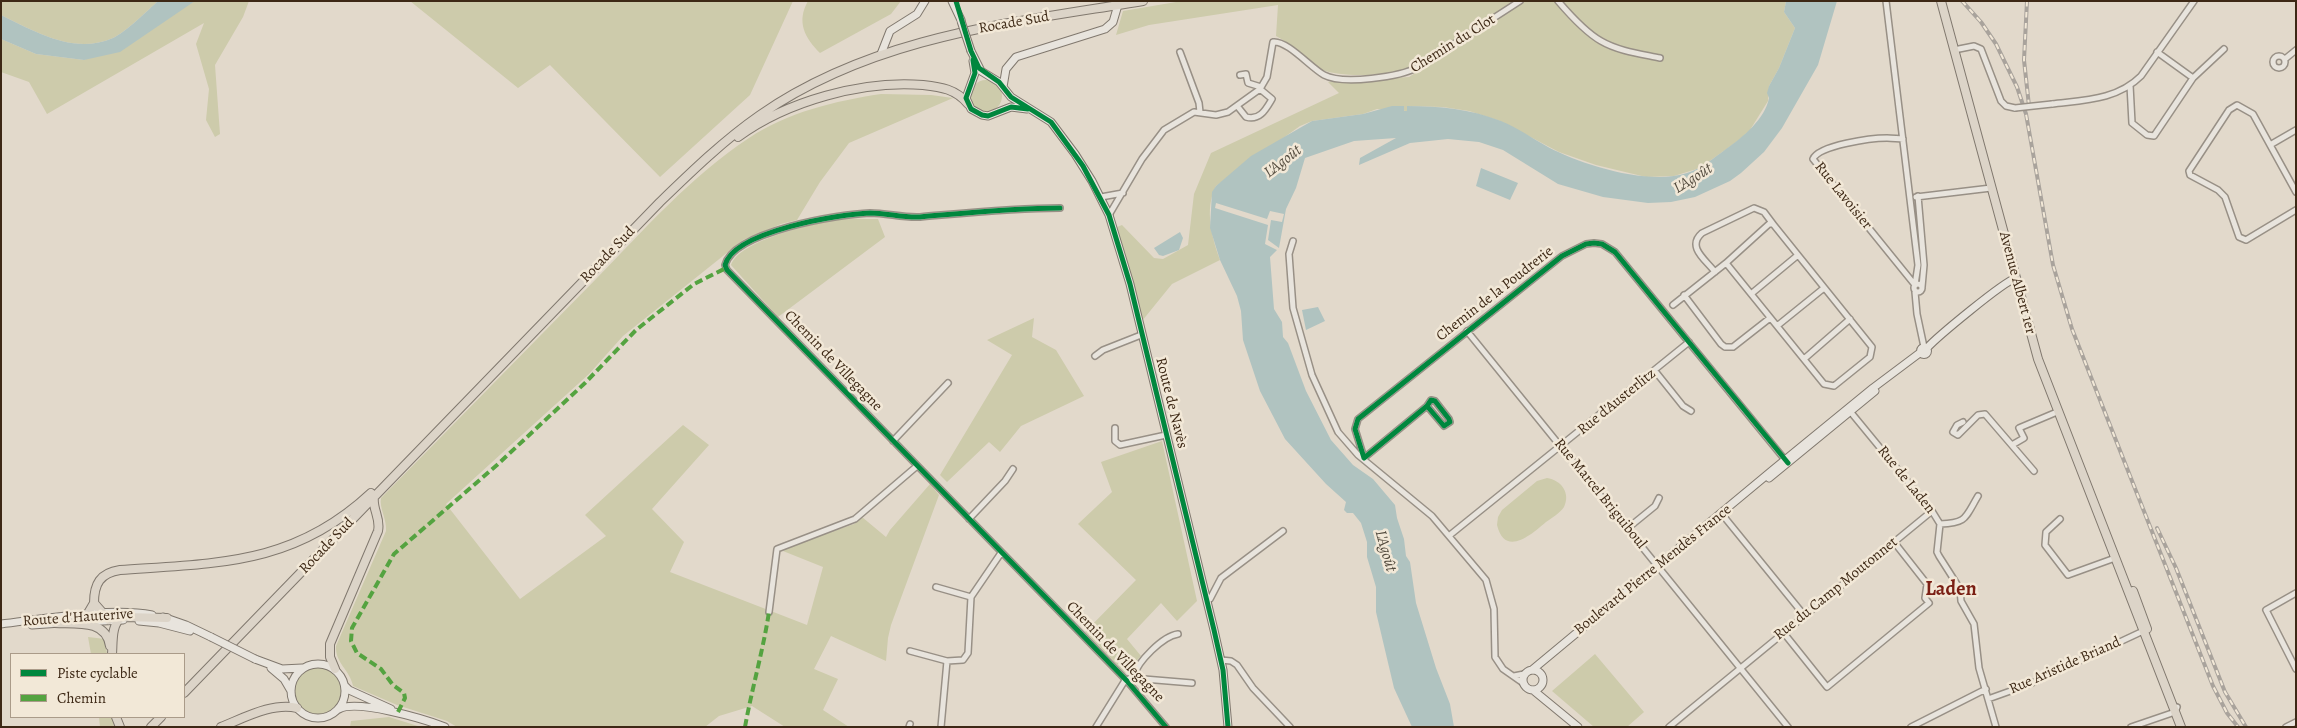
<!DOCTYPE html>
<html>
<head>
<meta charset="utf-8">
<style>
	body { margin:0 }
	#map { position:relative; width:2297px; height:728px; overflow:hidden; background:#e2d9cb; font-family:Alegreya,serif }
	canvas { display:block }
	.frame { position:absolute; inset:0; border:2px solid #3d2815; pointer-events:none }
	.legend { position:absolute; left:10px; top:653px; width:175px; height:65px; box-sizing:border-box; background:#f2e8d7; border:1px solid #aa9b89; margin:0; padding:6px 9px; list-style:none; font-size:15px; color:#3d2815 }
	.legend li { display:flex; align-items:center; gap:10px; height:25px }
	.legend b { width:25px; border:1px solid #aa9b89 }
</style>
</head>
<body>
<div id="map">
<canvas width="2297" height="728"></canvas>
<div class="frame"></div>
<ul class="legend">
<li><b style="height:6px;background:#00873e"></b>Piste cyclable</li>
<li><b style="height:6px;background:#54a340"></b>Chemin</li>
</ul>
</div>
<script>
const ctx = document.querySelector('canvas').getContext('2d');
ctx.lineJoin = 'round';
function fillPath(path, color) { ctx.fillStyle = color; ctx.fill(path, 'evenodd'); }
function stroke(path, color, width, dash) { ctx.strokeStyle = color; ctx.lineWidth = width; ctx.lineCap = dash ? 'butt' : 'round'; ctx.setLineDash(dash || []); ctx.stroke(path); }
function label(font, color, halo, rows, align = 'center') {
  ctx.font = font + ' Alegreya,serif'; ctx.lineWidth = 5; ctx.setLineDash([]); ctx.textBaseline = 'middle'; ctx.strokeStyle = halo; ctx.fillStyle = color; for (const [text, x, y, turn = 0] of rows) {
    ctx.save(); ctx.translate(x, y); ctx.rotate((+turn || 0) * Math.PI / 180); ctx.textAlign = isNaN(turn) ? turn : align; if (halo) ctx.strokeText(text, 0, 0); ctx.fillText(text, 0, 0); ctx.restore();
  }
}
fillPath(new Path2D(`
	M1 1H158C147 11 126 32 113 38 74 55 36 32 1 15Z
	M195 1H249L243 17 215 65 220 134 215 137 206 120 209 89 196 44 204 23 47 114 29 82 1 72V39L36 54 84 60Z
	M410 1H793L750 95 660 177 550 65 518 88Z
	M808 1H901L891 14 820 53C805 38 796 22 808 1Z
	M1182 1H1515L1412 67C1394 76 1342 78 1323 70 1309 64 1295 49 1283 40L1276 36 1278 5 1149 25 1116 35 1123 11Z
	M1525 1H1786L1784 12 1795 28 1779 68 1769 86 1768 101 1750 130 1739 140 1700 168 1674 176 1646 177 1596 165 1559 152 1500 121 1469 111 1443 107 1408 106 1407 111 1377 109 1363 114 1312 121 1300 126 1216 186C1204 209 1212 238 1220 260L1172 284 1142 321 1117 227 1122 225 1154 258 1163 259 1188 245 1194 194 1211 153 1339 93 1328 82 1409 77Z
	M970 96a16 16 0 1 1 32 0a16 16 0 1 1-32 0Z
	M881 94 931 95 953 98 849 143 820 182 797 220 781 224 743 240 623 336 589 374 446 504 520 599 606 536 585 515 683 425 709 445 652 509 684 542 670 572 807 625 823 567 783 551 791 546 854 524 862 517 886 537 890 530 930 484 939 495 891 625 888 638 886 661 831 636 814 669 838 679 823 710 849 727H785L752 706 719 716 705 727H457L447 721 397 705 353 686C350 670 335 663 336 646L386 531C387 519 379 508 381 498 453 425 524 352 596 279 644 230 691 176 749 138 788 112 835 101 881 94Z
	M878 219 885 237 778 317 731 265C740 240 810 225 835 220 849 218 864 219 878 219Z
	M1034 318 1032 337 1056 350 1084 396 1021 426 1000 452 989 442 947 482 940 475 1012 355 987 340Z
	M1162 441 1197 601 1177 621 1161 603 1127 639 1141 656 1125 673 1085 632 1136 580 1078 524 1112 492 1101 462Z
	M1547 478C1561 480 1571 493 1564 507 1560 513 1552 518 1546 522 1532 534 1505 558 1497 525L1498 517 1502 510 1537 481Z
	M88 637 105 639 107 654H91Z
	M1595 654 1644 712 1627 727H1594L1552 691Z
	M294 691a24 24 0 1 1 48 0a24 24 0 1 1-48 0Z
	M99 717H113L114 727H100Z
	M389 717 421 727H350L351 721Z`), '#cdcbab');
fillPath(new Path2D(`
	M158 1H195L120 52 84 60 36 54 1 39V15C36 32 74 55 113 38 126 32 147 11 158 1Z
	M1786 1H1837L1818 65 1782 128 1764 152 1741 173 1730 181 1695 197 1671 202 1648 203 1603 197 1558 184 1503 150 1479 142 1448 139 1410 143 1359 165 1360 158 1396 138 1354 141 1305 158 1296 188 1286 209 1279 248 1268 240 1271 220 1282 222 1284 214 1270 211 1267 219 1216 203 1215 208 1268 225 1265 244 1277 250 1270 257 1274 309 1282 322 1283 337 1288 343 1306 391 1331 440 1353 465 1373 479 1395 505 1397 518 1404 539 1406 556 1410 562 1416 603 1436 668 1450 704 1454 727H1412L1394 688 1376 612V587L1367 557V542L1361 523 1353 513H1347L1344 510 1346 502 1326 484 1285 439 1260 391 1243 340 1241 311 1237 296 1220 260 1210 228 1212 192 1216 186 1251 156 1312 121 1363 114 1392 106H1404V111H1407V106C1440 106 1470 109 1501 121 1518 128 1532 138 1548 147 1582 165 1649 186 1687 173 1702 168 1714 158 1726 149 1743 137 1765 119 1769 98L1767 93 1769 86 1779 68 1795 28 1784 12Z
	M1481 168 1518 183 1510 200 1476 186Z
	M1180 232 1183 238 1179 250 1163 256 1159 255 1154 248Z
	M1318 307 1325 321 1306 330 1302 310Z`), '#b0c3c0');
const street = new Path2D(`
	M1558 1C1570 15 1585 32 1601 41 1618 51 1641 54 1660 58
	M1886 1 1918 265 1915 285
	M1954 50 1974 46 1981 49 2001 101 2006 106 2015 108
	M1180 52 1199 103 1200 112
	M2157 52 2193 78
	M2273 62a6 6 0 1 1 12 0a6 6 0 1 1-12 0Z
	M2285 59 2296 50
	M1240 75 1246 74 1248 83 1261 87
	M2130 85 2132 123 2147 135 2154 136 2193 78 2224 49
	M2052 104C2084 100 2117 100 2141 76L2194 1
	M1238 107 1246 117C1260 121 1266 109 1272 99L1260 89
	M1903 139C1898 139 1893 138 1887 138 1872 138 1819 145 1813 159L1915 285
	M2270 145 2296 130
	M2296 192 2253 114 2237 105 2229 110 2189 171 2190 175 2218 190 2225 197 2239 237 2246 240 2296 210
	M1918 196 1924 265 1922 287
	M1101 197 1123 193
	M1916 197 1991 188
	M1060 208C1013 208 966 213 920 217 903 218 887 213 870 213 840 214 734 231 725 265L727 270 1127 681 1166 727
	M1109 215 1142 159 1164 130 1194 112 1216 115 1228 112 1260 89 1267 77 1273 42C1287 40 1311 68 1324 75 1343 85 1400 77 1418 67L1520 1
	M1293 241 1289 254 1293 308 1312 375 1338 432 1358 455 1432 516 1486 580 1494 609 1495 657 1503 669 1523 683
	M1715 272C1706 260 1686 247 1702 233L1754 208 1764 212 1773 224
	M1914 288a4 4 0 1 1 8 0a4 4 0 1 1-8 0Z
	M1915 292 1917 314 1924 347
	M1751 294 1798 255
	M1684 295 1721 344 1725 347H1733L1770 318
	M1673 305 1726 263 1824 384 1834 386 1870 357 1872 347 1773 224H1769L1726 263
	M1777 326 1824 288
	M1467 331 1788 727
	M1095 356 1103 350 1141 335
	M1804 359 1850 319
	M1655 371 1683 406 1691 411
	M1427 406 1444 426 1450 422 1449 419 1435 401 1431 400 1427 406 1364 458 1355 429 1358 419 1562 256 1586 244 1594 243 1602 244 1615 252 1786 461
	M1849 410 1932 511 1940 524 1937 552 1939 556 1960 589 1961 601 1974 624 1979 668 1996 727
	M1963 422 1957 425 1953 432 1958 435 1978 415 1985 414 2034 471
	M1115 428V441L1120 445 1166 435
	M893 441 948 383
	M2012 445 2024 438 2019 428 2057 412
	M1721 513 1804 615
	M969 519 1005 481 1013 469
	M2060 519 2046 532 2045 545 2068 575 2115 558
	M1940 524C1967 523 1965 518 1978 496
	M1628 528 1655 506 1659 498
	M1450 535 1689 342
	M936 587 971 597 1001 553
	M2296 593 2266 610 2296 669
	M1207 600 1210 599 1221 578 1283 531
	M769 612 777 549 855 519 917 466
	M1783 632 1827 687 1929 603 1925 598 1927 584 1894 542
	M1178 634C1163 636 1137 662 1134 676L1144 679 1192 683
	M910 651 947 661
	M1221 660 1231 661 1237 665 1253 688 1290 727
	M1514 676 1524 674
	M1988 699 2030 684 2141 632
	M909 727 910 724
	M941 727 947 661 963 660 968 653 971 597
	M1096 727 1124 682 1134 676
	M1669 727 1932 511
	M1911 727 1986 689
	M2131 727 2175 712 2177 707
	M2286 727 2296 722`);
const secondary = new Path2D(`
	M952 1 961 20
	M971 51 981 71 999 82 1011 97 1051 122 1075 154 1092 181 1109 215 1130 284 1214 630 1223 670 1228 727
	M881 54 890 31 917 14 925 1
	M973 61 975 73 966 98 971 109 982 115 988 116 1011 107 1027 109
	M1003 87 1006 69 1016 57 1105 29 1113 22 1118 5
	M1920.5 351a3.5 3.5 0 1 1 7 0a3.5 3.5 0 1 1-7 0Z
	M1927 348C1937 337 2003 282 2016 278
	M1769 478 1875 391
	M163 617 186 625 211 637
	M139 621 159 623 190 631
	M82 622 123 620
	M1 624C43 619 112 607 152 615
	M32 625 61 623
	M255 659 282 669 302 668
	M291 691a27 27 0 1 1 54 0a27 27 0 1 1-54 0Z
	M271 668 284 679 291 691
	M1523 680a10 10 0 1 1 20 0a10 10 0 1 1-20 0Z
	M1532 670 1774 469 1873 388 1921 352
	M345 686 349 690 391 709
	M1533 690 1578 727
	M339 709C357 699 424 719 445 727`);
const primary = new Path2D(`
	M1941 1 2038 359 2181 727
	M738 137C787 101 863 80 923 85 941 87 956 89 968 104
	M2133 591 2147 629
	M87 615 94 603
	M109 620 94 603C94 584 100 573 120 570 219 563 294 565 371 493
	M55 623C76 624 106 619 110 646
	M112 654C113 642 111 624 122 617L167 618
	M335 669 330 657V644L378 531C381 518 372 509 374 497
	M184 693 660 202C692 171 724 140 760 115 874 36 1010 23 1143 1
	M116 717 120 727
	M151 727 161 717
	M221 727C244 718 273 702 297 708`);
stroke(street, '#989086', 8);
stroke(secondary, '#80786e', 9);
stroke(primary, '#80786e', 10);
stroke(street, '#e8e4dd', 5);
stroke(secondary, '#e8e4dd', 7);
stroke(primary, '#dcd4c8', 8);
const rail = new Path2D(`
	M1962 1 1981 22 1996 44 2017 87 2026 114 2053 265 2072 329 2213 686 2227 713 2238 727
	M2027 1 2024 60 2029 106
	M2157 528 2176 568 2225 692 2246 727`);
stroke(rail, '#a9a39c', 4);
stroke(rail, '#f2e8d7', 2, [5.5]);
const streetBridge = new Path2D(`
	M2015 108 2052 104`);
const secondaryBridge = new Path2D(`
	M961 21 971 51
	M211 637 255 659`);
stroke(streetBridge, '#989086', 8, []);
stroke(secondaryBridge, '#80786e', 9, []);
stroke(streetBridge, '#e8e4dd', 5);
stroke(secondaryBridge, '#e8e4dd', 7);
stroke(new Path2D(`
	M398 712 405 698 404 693 393 685 381 669 357 653 351 641 352 628 394 554 497 465 585 383 636 330 694 284 726 268
	M745 727C752 688 763 651 769 612`), '#54a340', 4, [8, 4]);
stroke(new Path2D(`
	M956 1 971 51 979 68 999 82 1011 97 1051 122 1083 166 1109 215 1130 284 1214 630 1223 670 1228 727
	M973 60 975 73 966 98 971 109 982 115 988 116 1011 107 1028 109
	M1060 208C1013 208 966 213 920 217 903 218 887 213 870 213 840 214 734 231 725 265L727 270 1127 681 1166 727
	M1427 406 1444 426 1450 422 1449 419 1435 401 1431 400 1427 406 1364 458 1355 429 1358 419 1562 256 1586 244 1594 243 1602 244 1615 252 1788 463`), '#00873e', 5);
label('15px', '#3d2815', '#f2e8d7', [
	["Rocade Sud",1014,23,-10],
	["Chemin du Clot",1453,44,-32],
	["Rue Lavoisier",1843,196,51],
	["Rocade Sud",608,255,-46],
	["Avenue Albert 1er",2017,283,75],
	["Chemin de la Poudrerie",1495,294,-38],
	["Chemin de Villegagne",833,361,46],
	["Rue d'Austerlitz",1617,402,-39],
	["Route de Navès",1171,403,76],
	["Rue de Laden",1906,480,51],
	["Rue Marcel Briguiboul",1600,494,51],
	["Rocade Sud",327,546,-46],
	["Boulevard Pierre Mendès France",1653,570,-39],
	["Rue du Camp Moutonnet",1836,589,-39],
	["Route d'Hauterive",78,618,-4],
	["Chemin de Villegagne",1115,652,46],
	["Rue Aristide Briand",2065,666,-24]
]);
label('italic 16px', '#544c3f', '#f2e8d7', [
	["L'Agoût",1283,162,-38],
	["L'Agoût",1693,179,-32],
	["L'Agoût",1385,551,74]
]);
label('bold 20px', '#7a1f14', '#f2e8d7', [
	["Laden",1951,590]
]);
</script>
</body>
</html>
